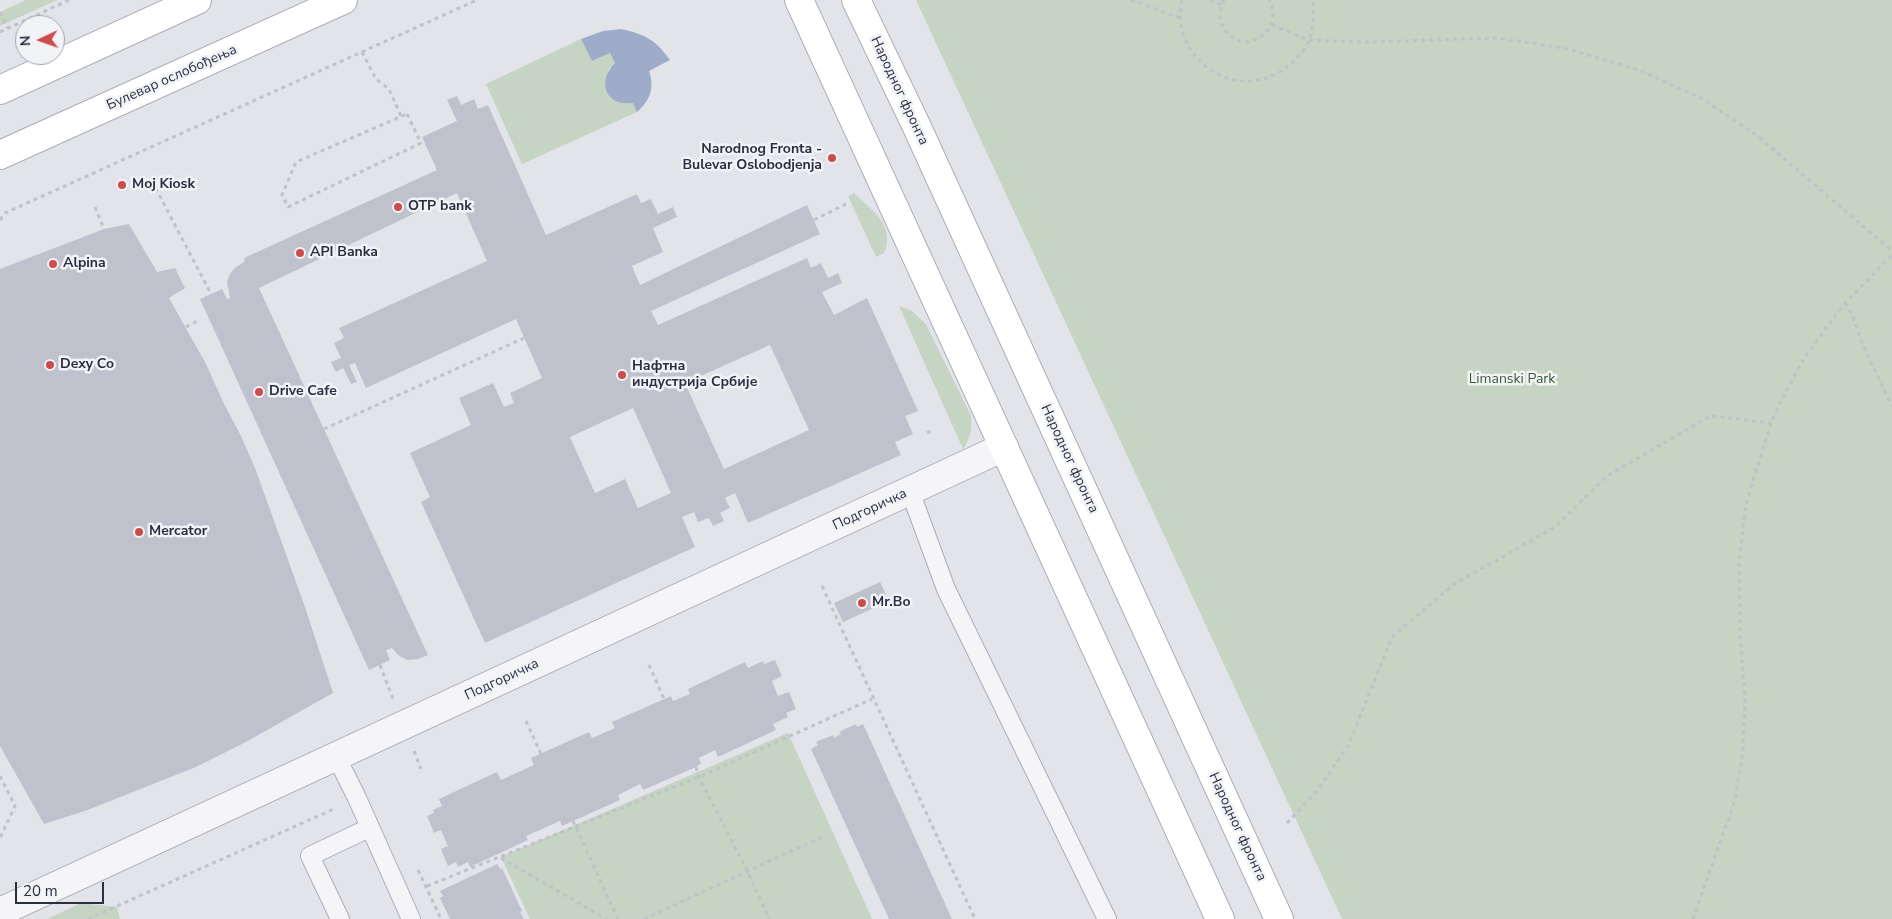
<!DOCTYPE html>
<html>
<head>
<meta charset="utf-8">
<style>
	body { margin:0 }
	#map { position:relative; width:1892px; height:919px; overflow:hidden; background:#e2e4ea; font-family:"Nunito Sans",sans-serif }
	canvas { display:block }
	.north { position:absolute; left:15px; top:15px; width:50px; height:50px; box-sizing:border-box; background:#f2f3f7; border:1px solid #a2a5af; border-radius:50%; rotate:267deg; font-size:14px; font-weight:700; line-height:20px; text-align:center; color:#2a2f42 }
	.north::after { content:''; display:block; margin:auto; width:18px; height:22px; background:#cb4d4b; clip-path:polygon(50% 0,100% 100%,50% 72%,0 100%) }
	.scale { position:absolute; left:15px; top:882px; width:89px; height:22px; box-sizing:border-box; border:2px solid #2a2f42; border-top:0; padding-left:6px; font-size:15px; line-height:18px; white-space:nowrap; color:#2a2f42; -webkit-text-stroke:4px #f2f3f7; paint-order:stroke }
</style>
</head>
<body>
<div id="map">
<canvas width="1892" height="919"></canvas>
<div class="north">N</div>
<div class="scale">20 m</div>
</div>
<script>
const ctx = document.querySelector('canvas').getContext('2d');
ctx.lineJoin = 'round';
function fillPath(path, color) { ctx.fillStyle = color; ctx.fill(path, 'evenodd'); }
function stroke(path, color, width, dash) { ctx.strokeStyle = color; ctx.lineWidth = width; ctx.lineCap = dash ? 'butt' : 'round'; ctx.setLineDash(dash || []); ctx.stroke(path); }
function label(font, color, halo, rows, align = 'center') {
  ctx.font = font + ' "Nunito Sans",sans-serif'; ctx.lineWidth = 5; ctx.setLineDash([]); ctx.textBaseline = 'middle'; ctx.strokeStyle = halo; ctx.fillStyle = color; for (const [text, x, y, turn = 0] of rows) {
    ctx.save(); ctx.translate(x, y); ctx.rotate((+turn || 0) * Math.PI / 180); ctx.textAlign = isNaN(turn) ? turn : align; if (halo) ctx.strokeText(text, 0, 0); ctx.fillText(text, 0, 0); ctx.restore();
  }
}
fillPath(new Path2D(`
	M26 0H57L0 26V12Z
	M916 0H1892V919H1342Z
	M581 39 592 61 610 53 615 63 608 70 624 104 634 103 637 112 522 164 486 84Z
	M854 193C872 211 896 225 884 253L876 257 848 196Z
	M899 306 912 311 926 324 971 416C972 429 971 437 963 449Z
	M788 733 872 919H530L501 857Z
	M81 903 117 907 120 919H47Z`), '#c5d4c3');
fillPath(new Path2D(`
	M621 29C645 34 656 40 670 60L649 71C655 87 650 101 637 112L633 103C606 107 596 82 615 63L610 53 592 61 581 39 603 31Z`), '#9eacc9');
fillPath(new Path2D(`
	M457 96 461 105 474 99 478 109 488 105 546 235 637 194 641 203 651 199 658 214 673 207 677 217 653 228 663 252 632 266 640 285 807 205 820 234 651 311 658 325 807 258 811 268 821 263 828 278 838 273 842 283 822 292 834 315 867 298 918 411 905 416 913 434 895 442 901 455 748 523 735 493 725 498 730 508 720 513 724 521 713 526 709 518 698 522 694 512 682 517 695 547 485 643 421 502 430 497 410 453 471 425 459 398 493 383 504 407 514 403 510 393 542 378 516 319 366 388 355 363 349 365 357 382 351 384 343 368 336 372 331 362 341 358 334 343 344 338 339 328 487 261 457 193 259 288 428 655 418 659 407 660 398 655 392 648 386 650 390 660 369 670 200 299 222 289 227 299 230 298 227 282 230 274 235 268 245 261 244 258 437 170 422 137 457 121 447 100ZM770 345 809 430 724 469 685 383ZM633 408 671 493 638 508 625 479 595 493 570 437Z
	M129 224 157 272 175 268 185 288 169 298 206 364 224 404 240 434 255 468 305 607 333 693 244 743 196 767 85 811 44 824 0 746V269L104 229Z
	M880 582 889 601 843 622 834 603Z
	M775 660 782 676 772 681 778 696 789 692 796 709 786 713 788 717 773 724 776 730 718 757 715 750 699 758 701 764 696 767 643 790 640 784 618 795 620 800 562 826 560 821 526 836 528 840 470 867 468 862 458 867 456 862 448 866 441 849 448 846 441 830 434 833 427 816 434 813 433 810 442 806 439 799 497 772 501 780 534 765 531 758 589 732 592 738 615 728 612 722 671 696 673 701 690 694 688 689 745 662 748 668 763 661 764 664Z
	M856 724 857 727 863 724 952 919H889L811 749 818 745 816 742 833 735 834 738 841 734 839 732Z
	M497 864 500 869 502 868 522 911 520 912 524 919H450L440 898 443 896 440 891Z`), '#bfc2cd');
const lane = new Path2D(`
	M910 491 946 589 1107 919
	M336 756 357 798 411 919
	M340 919 310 856 369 828`);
const street = new Path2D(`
	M0 912 1004 447`);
const secondary = new Path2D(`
	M799 0 1220 919
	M856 0 916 125 1279 919
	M0 90 197 0
	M0 155 343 0`);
stroke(lane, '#abaeb8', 20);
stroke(street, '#abaeb8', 30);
stroke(secondary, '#abaeb8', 30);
stroke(new Path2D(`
	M1131 0 1180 18
	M1182 0C1179 13 1180 29 1186 41 1207 85 1261 95 1295 60 1301 54 1307 46 1310 38 1314 25 1314 14 1313 0
	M1210 0 1222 5
	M1224 0C1219 10 1218 20 1225 30 1244 58 1286 31 1269 0
	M0 12 7 28
	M1272 25 1309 40 1367 42 1498 38 1564 48 1639 70 1701 98 1759 137 1892 251
	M0 32 69 0
	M362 52 376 79 389 89 401 116
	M407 114 421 143 288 207 282 195 296 162Z
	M152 181 211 294
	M95 207 104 229
	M0 220 5 213 477 0
	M814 220 846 204
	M1845 303 1853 317 1863 345 1892 406
	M186 327 197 321
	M324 429 524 338
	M927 433 933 430
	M822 586 975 919
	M380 665 393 699
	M649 665 664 699
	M526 721 541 754
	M414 751 421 769
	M696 767 699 777 748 872 769 919
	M0 776 15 806 0 838
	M573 821 618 919
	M1287 823 1316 792 1348 746 1392 637 1453 585 1555 527 1607 476 1710 416 1771 423
	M501 858 606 919
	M418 870 441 919
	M427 886 699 777 872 699
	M88 919 336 808
	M644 919 826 835
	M1693 919 1735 800 1743 752 1745 699 1740 632 1739 562 1746 504 1771 423 1785 393 1805 357 1828 325 1845 303 1892 255`), '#c0c2c9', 3, [4, 4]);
stroke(lane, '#f5f5f8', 18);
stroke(street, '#f5f5f8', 28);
stroke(secondary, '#fff', 28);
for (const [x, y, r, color] of [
	[832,158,5,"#cb4d4b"],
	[122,185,5,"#cb4d4b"],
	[398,207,5,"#cb4d4b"],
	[300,253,5,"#cb4d4b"],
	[53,264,5,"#cb4d4b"],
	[50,365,5,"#cb4d4b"],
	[622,375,5,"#cb4d4b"],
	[259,392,5,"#cb4d4b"],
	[139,532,5,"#cb4d4b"],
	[862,603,5,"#cb4d4b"]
]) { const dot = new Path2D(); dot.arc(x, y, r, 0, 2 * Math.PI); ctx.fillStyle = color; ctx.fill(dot); stroke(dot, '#f2f3f7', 2); }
label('14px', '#2a2f42', '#f2f3f7', [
	["Булевар ослобођења",172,78,-24],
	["Народног фронта",899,91,65],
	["Народног фронта",1069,459,65],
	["Подгоричка",870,510,-25],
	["Подгоричка",502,680,-25],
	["Народног фронта",1237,827,65]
]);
label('bold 14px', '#2a2f42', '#f2f3f7', [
	["Narodnog Fronta -",822,150,"right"],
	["Bulevar Oslobodjenja",822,166,"right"],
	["Moj Kiosk",132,185],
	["OTP bank",408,207],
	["API Banka",310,253],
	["Alpina",63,264],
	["Dexy Co",60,365],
	["Нафтна",632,367],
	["индустрија Србије",632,383],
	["Drive Cafe",269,392],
	["Mercator",149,532],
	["Mr.Bo",872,603]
], 'left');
label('14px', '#395d38', '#f2f3f7', [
	["Limanski Park",1512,380]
]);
</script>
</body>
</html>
